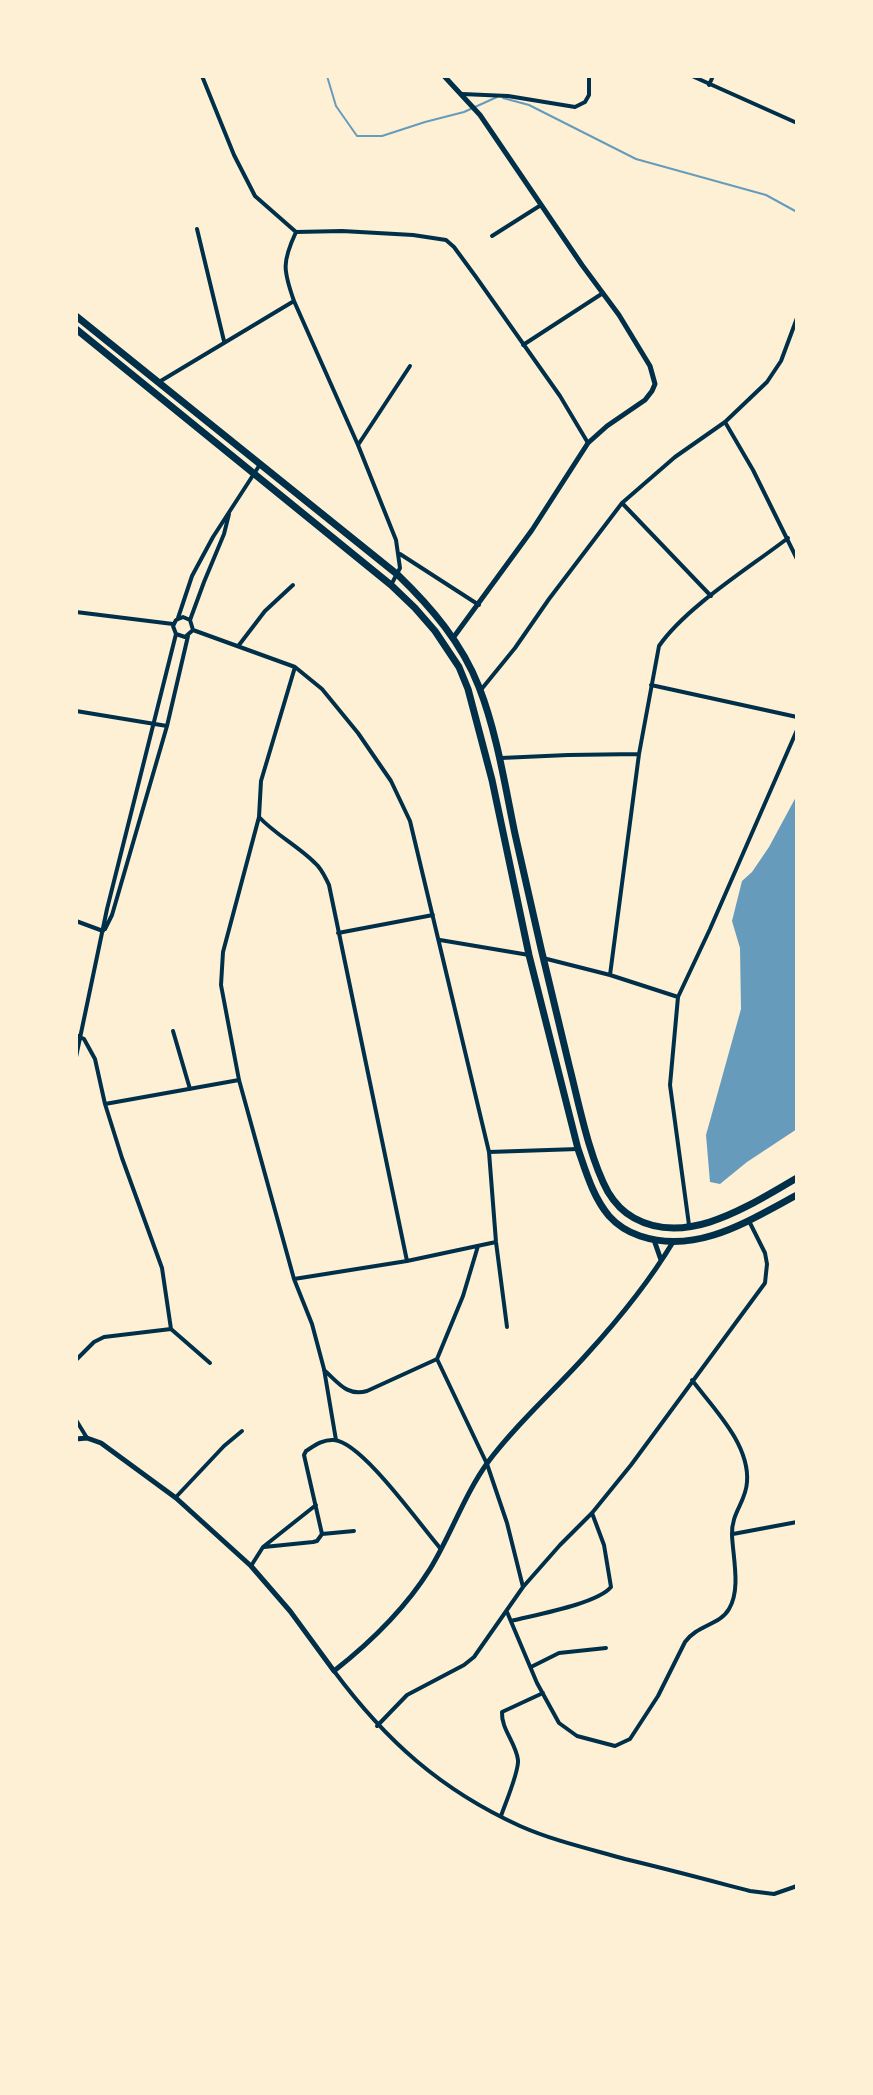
<!DOCTYPE html>
<html>
<head>
<meta charset="utf-8">
<style>
	body { margin:0 }
	#map { position:relative; width:873px; height:2095px; overflow:hidden; background:#fdf0d5; font-family:"Fira Sans Condensed",sans-serif }
	canvas { display:block }
	.frame { position:absolute; inset:0; border:78px solid #fdf0d5; pointer-events:none }
</style>
</head>
<body>
<div id="map">
<canvas width="873" height="2095"></canvas>
<div class="frame"></div>
</div>
<script>
const ctx = document.querySelector('canvas').getContext('2d');
ctx.lineJoin = 'round';
function fillPath(path, color) { ctx.fillStyle = color; ctx.fill(path, 'evenodd'); }
function stroke(path, color, width, dash) { ctx.strokeStyle = color; ctx.lineWidth = width; ctx.lineCap = dash ? 'butt' : 'round'; ctx.setLineDash(dash || []); ctx.stroke(path); }
fillPath(new Path2D(`
	M797 795V1129L747 1162 720 1184 710 1182 706 1135 741 1009 740 948 732 921 742 881 752 872 769 847Z`), '#669bbc');
stroke(new Path2D(`
	M327 76 336 106 357 136H382L425 122 464 112 497 97
	M503 98 529 105 636 159 766 195 797 212`), '#669bbc', 2);
stroke(new Path2D(`
	M202 76 234 155 255 196 296 232 342 231 413 235 446 240 454 247 476 277 560 396 588 443
	M692 76 797 123
	M709 85 713 76
	M462 94 508 96 575 107 585 102 589 95V76
	M197 229 224 341
	M296 232C282 262 283 270 294 301L358 445 396 540 400 568 391 585
	M492 236 541 205
	M523 345 603 293
	M159 382 294 301
	M725 422 753 470 797 559
	M358 445 410 366
	M622 503 711 596
	M400 554 479 605
	M76 612 173 624
	M178 618 192 576 213 537 259 466
	M190 620 183 617 176 620 173 626 176 634 185 637 193 630 190 620 204 582 224 534 229 514
	M193 630 295 667 322 689 358 733 391 781 410 821 489 1152 496 1242 507 1327
	M239 645 265 611 293 585
	M295 667 261 781 259 817C276 835 298 846 315 863 322 869 325 877 329 885L407 1261
	M651 685 797 717
	M480 691 515 648 549 599 622 503 675 457 725 422 767 382 781 361 797 318
	M76 711 167 726
	M501 758 568 755 639 754
	M259 817 223 952 221 985 239 1080 294 1279 312 1324 324 1369 336 1440
	M76 921 103 931
	M105 929 112 915 167 726 188 636
	M338 933 433 915
	M440 940 529 955
	M543 958 610 975 678 997
	M610 975 639 754 659 646C686 607 749 568 788 538
	M173 1031 190 1089
	M76 1035 84 1039 95 1059 105 1104 122 1158 162 1268 171 1329 210 1363
	M76 1057 107 909 176 634
	M105 1104 239 1080
	M489 1152 578 1149
	M689 1225 670 1085 678 997 710 929 797 730
	M294 1279 407 1261 496 1242
	M437 1359 463 1296 478 1246
	M76 1360 94 1342 104 1337 171 1329
	M324 1370C338 1382 347 1397 367 1391L437 1359 487 1464 507 1523 523 1587
	M76 1420 87 1438
	M176 1497 224 1446 242 1431
	M354 1531 322 1534 304 1455 306 1451C314 1446 323 1439 334 1440 362 1442 420 1525 441 1549
	M733 1534 797 1522
	M264 1547 313 1542 317 1541 322 1534
	M251 1566 263 1547 316 1505
	M507 1612 537 1683 559 1723 577 1736 615 1746 630 1739 658 1696 685 1642C697 1625 720 1625 729 1609 741 1589 733 1558 732 1535 731 1513 746 1502 747 1482 750 1444 713 1408 692 1380
	M511 1621C534 1615 597 1604 611 1587L604 1545 592 1513
	M531 1667 559 1653 606 1648
	M334 1671C386 1741 441 1790 520 1826 554 1841 590 1849 625 1859 667 1869 708 1880 750 1891L774 1894 797 1886
	M377 1726 407 1695 464 1665 474 1657 523 1587 560 1545 592 1513 631 1465 765 1283 767 1264 765 1253 749 1221
	M501 1816C505 1804 519 1772 518 1760 516 1743 501 1729 502 1712L543 1693`), '#003049', 4);
stroke(new Path2D(`
	M444 76 480 115 582 265 619 315 650 366 655 384 652 391 645 400 607 426 588 443 532 530 453 638
	M654 1240 661 1260
	M76 1439 87 1438 101 1443 176 1498 251 1566 290 1611 334 1671C371 1642 405 1609 430 1569 451 1535 464 1495 488 1462 517 1423 555 1390 587 1354 618 1320 649 1282 673 1242`), '#003049', 5);
stroke(new Path2D(`
	M76 316 398 575C431 607 462 643 479 687 497 733 505 786 515 834 532 911 550 988 569 1065 579 1104 589 1157 608 1192 614 1202 623 1212 634 1218 688 1248 751 1204 797 1178
	M76 329 391 585 415 608 435 631 459 667 468 689 492 780 529 955 578 1149C586 1172 593 1197 609 1216 618 1226 628 1232 640 1236 697 1255 748 1221 797 1195`), '#003049', 7);
</script>
</body>
</html>
